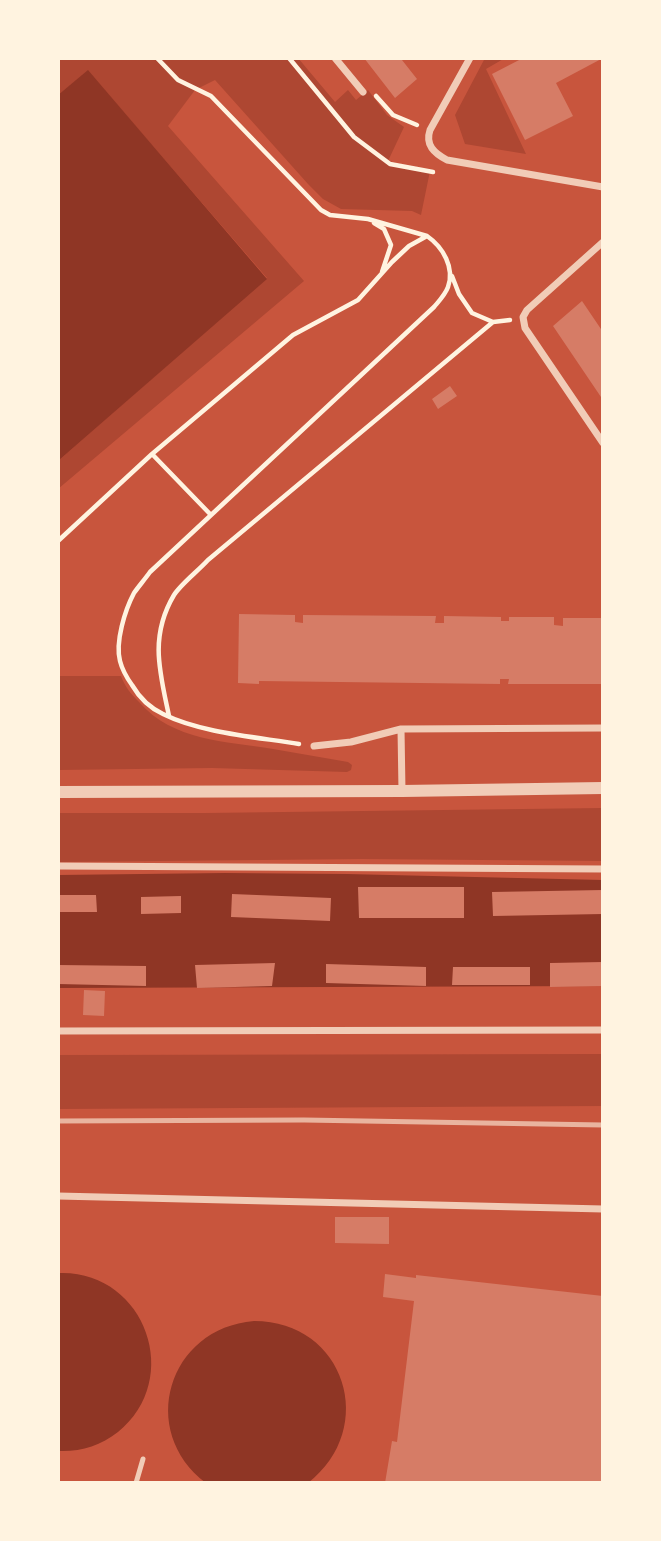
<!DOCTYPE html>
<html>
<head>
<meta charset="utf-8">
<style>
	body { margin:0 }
	#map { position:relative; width:661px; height:1541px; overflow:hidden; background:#c8553d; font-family:Literata,serif }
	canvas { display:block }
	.frame { position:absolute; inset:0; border:60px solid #fff3e0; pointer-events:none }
</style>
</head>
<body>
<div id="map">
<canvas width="661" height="1541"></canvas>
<div class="frame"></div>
</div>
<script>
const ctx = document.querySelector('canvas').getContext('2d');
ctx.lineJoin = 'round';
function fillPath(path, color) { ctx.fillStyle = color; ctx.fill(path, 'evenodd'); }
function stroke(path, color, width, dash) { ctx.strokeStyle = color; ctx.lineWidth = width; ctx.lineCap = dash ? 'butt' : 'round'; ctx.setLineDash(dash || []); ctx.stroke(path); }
fillPath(new Path2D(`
	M58 58H298L335 102 348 90 356 100 368 90 387 115 404 127 388 161 430 171 421 215 412 211 341 209 323 199 308 184 215 80 195 90 168 126 304 281 58 489V461L267 278 88 71 58 95Z
	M485 58H505L486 69 526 154 465 144 455 115Z
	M58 676H121C125 687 131 694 139 702 173 741 225 741 273 749 298 753 323 758 348 762L352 765 351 770 347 772 212 768 58 770Z
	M603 808V861L363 859 58 862V813H205Z
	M603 1054V1106L58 1109V1055Z`), '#ae4732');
fillPath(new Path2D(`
	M88 70 267 279 58 461V95Z
	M225 873 347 874 603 880V986L58 988V875Z
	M58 1273C144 1269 185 1378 118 1432 100 1446 80 1452 58 1451Z
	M254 1321C345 1321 379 1428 308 1483H206C137 1431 168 1328 254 1321Z`), '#8f3625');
fillPath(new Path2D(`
	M364 58H404L402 60 417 79 395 98Z
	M523 58H603L556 83 573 116 525 140 492 74Z
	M582 301 603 332V400L553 326Z
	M450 386 457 396 438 409 432 399Z
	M239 614 295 615V622L303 623V615L436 616 435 623H444V616L501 617V621H509V617H554V625L563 626V618H603V684H508L509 679H500V684L259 681V684L238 683Z
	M358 887H464V918H359Z
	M603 890V914L493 916 492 892Z
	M232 894 331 898 330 921 231 917Z
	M58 895H96L97 912H58Z
	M181 896V913L141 914V897Z
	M603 962V986L550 987V963Z
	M275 963 272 986 197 988 195 965Z
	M326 964 426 967V986L326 983Z
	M58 965 146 966V986L58 984Z
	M453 967H530V985H452Z
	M84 990 105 991 104 1016 83 1015Z
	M335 1217H389V1244L335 1243Z
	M385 1274 416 1278V1275L603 1296V1483H385L392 1441 397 1442 414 1301 383 1297Z`), '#d67c66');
stroke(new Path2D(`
	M157 58 178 80 211 96 321 210 330 215 368 219 427 236C443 247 455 268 448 287 445 295 439 301 434 307L150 572C145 579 139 586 134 593 125 610 115 642 120 661 122 669 127 678 132 685 139 697 150 708 163 714 201 733 257 737 299 744
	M289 58 354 137 390 164 433 172
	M376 96 393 115 417 125
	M374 223 384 229 391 245 382 272
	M452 276 459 294 472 313 493 322
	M152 454 211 515
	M58 541 152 454 293 335 358 300 392 262 409 246 427 236
	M169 716C160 673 149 637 174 595 181 584 198 571 208 560L493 322 510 320`), '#fff3e0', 4.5);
stroke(new Path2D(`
	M136 1483 143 1459`), '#f1ccb7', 5);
stroke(new Path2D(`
	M335 58 363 92
	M470 58 430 130C425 145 434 153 447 160L603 187
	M603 242 527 310 523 317 525 328 603 443
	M401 729 402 791
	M314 746 351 742 401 729 603 728
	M58 866 603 869
	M58 1031 603 1030
	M58 1196 603 1209`), '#f1ccb7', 7);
stroke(new Path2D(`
	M58 792 402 791 603 788`), '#f1ccb7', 12);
stroke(new Path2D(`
	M58 1121 304 1120 603 1125`), '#e9b49f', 5);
</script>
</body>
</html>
